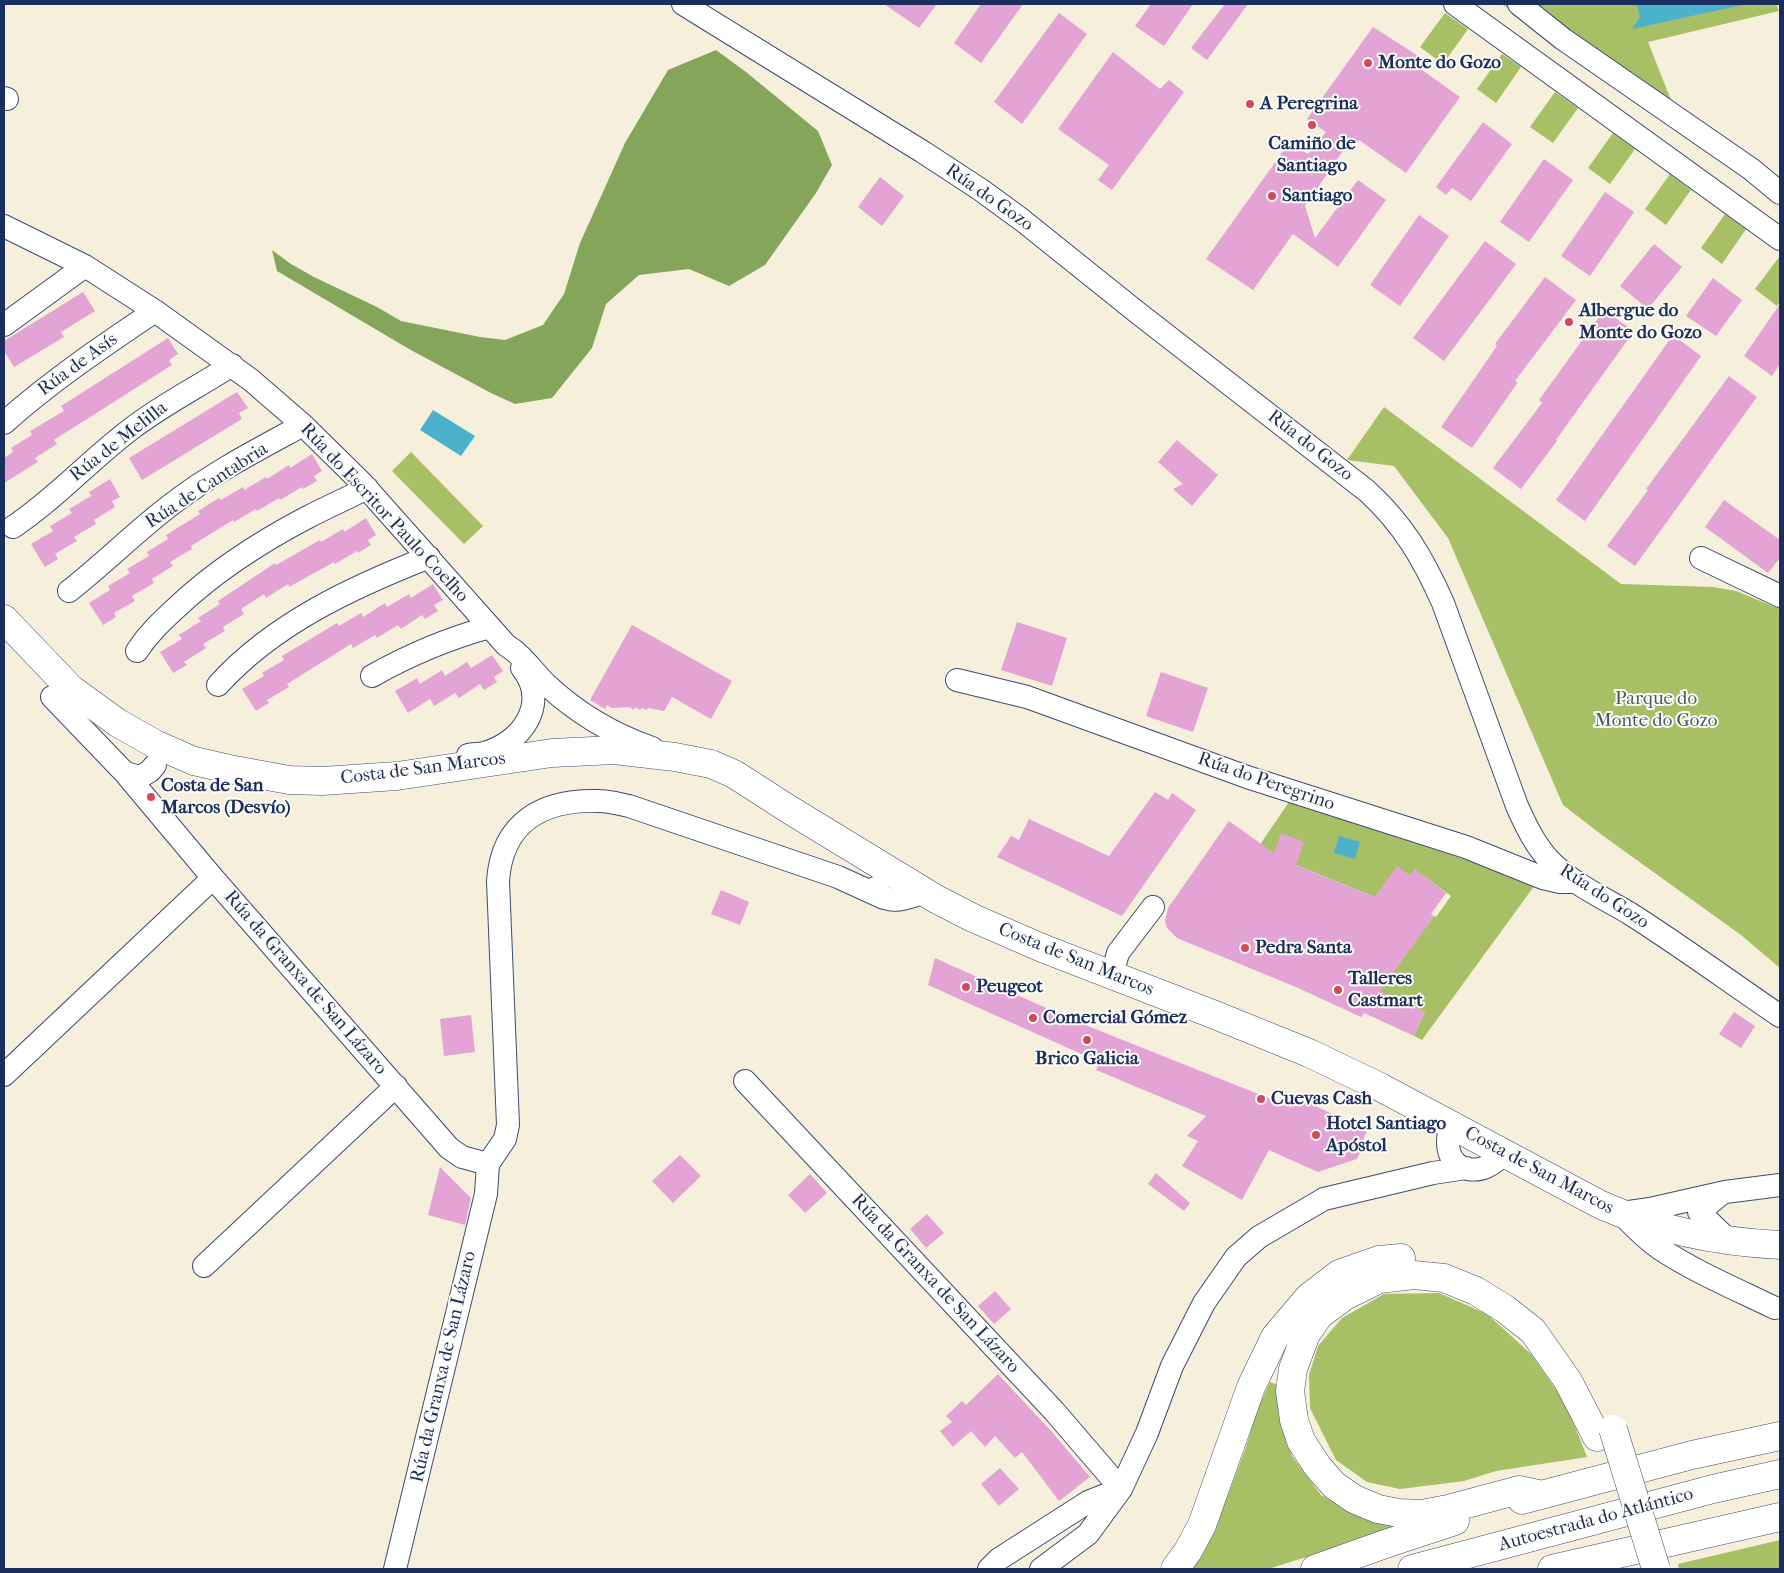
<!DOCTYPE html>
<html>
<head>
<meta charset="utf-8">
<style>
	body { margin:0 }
	#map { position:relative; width:1784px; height:1573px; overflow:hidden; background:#f5efdb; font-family:"IM FELL French Canon",serif }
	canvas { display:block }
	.frame { position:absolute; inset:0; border:5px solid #1b2f5e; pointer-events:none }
</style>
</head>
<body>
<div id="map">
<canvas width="1784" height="1573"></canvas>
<div class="frame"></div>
</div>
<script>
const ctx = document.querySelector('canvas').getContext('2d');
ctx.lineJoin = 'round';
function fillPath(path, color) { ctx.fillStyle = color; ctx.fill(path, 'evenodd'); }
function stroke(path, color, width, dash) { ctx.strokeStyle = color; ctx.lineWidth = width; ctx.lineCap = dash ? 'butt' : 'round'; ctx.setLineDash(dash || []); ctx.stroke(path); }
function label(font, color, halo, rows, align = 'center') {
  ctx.font = font + ' "IM FELL French Canon",serif'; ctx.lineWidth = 4; ctx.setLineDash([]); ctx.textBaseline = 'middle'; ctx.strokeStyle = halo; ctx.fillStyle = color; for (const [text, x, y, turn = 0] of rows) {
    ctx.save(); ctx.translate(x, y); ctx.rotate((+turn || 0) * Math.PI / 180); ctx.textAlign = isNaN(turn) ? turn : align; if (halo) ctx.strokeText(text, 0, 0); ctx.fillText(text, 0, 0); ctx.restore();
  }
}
fillPath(new Path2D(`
	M1502 4H1776L1779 11 1648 42 1673 105 1780 203Z
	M1445 13 1468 29 1443 64 1420 47Z
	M1502 54 1521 67 1496 103 1477 89Z
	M1555 92 1578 108 1553 143 1530 127Z
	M1613 133 1635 149 1610 184 1588 168Z
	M1670 174 1691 190 1666 225 1645 209Z
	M1725 214 1746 229 1722 264 1701 248Z
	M1780 256V301L1777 306 1755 289Z
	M1384 407 1621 584 1713 587 1736 591 1780 609V968L1741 935 1602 835 1563 805 1448 538 1394 466 1347 460Z
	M411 452 483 526 464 544 392 471Z
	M1289 802 1476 863 1535 885 1422 1040 1414 1036 1425 1012 1379 991 1434 916 1436 917 1451 896 1415 870 1410 876 1397 867 1375 897 1257 849Z
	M1439 1293 1487 1314 1531 1354 1566 1404 1587 1457 1496 1471 1464 1481 1400 1489 1367 1482 1336 1460 1310 1408 1309 1375 1318 1346 1342 1318 1384 1294Z
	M1270 1382 1280 1386V1415L1292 1456 1321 1495 1356 1514 1395 1525 1364 1539 1268 1569H1191L1228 1495 1246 1447 1257 1410Z
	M1780 1540V1569H1679L1678 1564Z`), '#a7bf65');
fillPath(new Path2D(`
	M716 50 746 72 818 131 832 165 816 193 765 265 729 286 689 269 639 275 606 304 592 348 552 398 515 404 491 393 409 349 277 271 272 250 291 264 314 277 377 307 401 321 480 337 505 340 543 325 564 294 580 243 625 143 668 70Z`), '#85a65a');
fillPath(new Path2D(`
	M1637 4H1747L1632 29 1640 17Z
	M433 410 475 436 461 456 420 430Z
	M1339 836 1360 842 1355 859 1334 853Z`), '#4cb2cb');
fillPath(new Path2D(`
	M884 4H937L919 28Z
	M981 4H1023L981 63 954 43Z
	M1151 4H1193L1164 46 1135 26Z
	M1225 4H1248L1207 60 1191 48Z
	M1059 13 1087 34 1022 124 994 102Z
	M1373 27 1420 57 1415 65 1460 97 1406 173 1359 140 1353 149 1347 145 1305 206 1315 238 1358 180 1386 200 1338 267 1293 234 1253 290 1206 259 1289 143 1308 154 1326 132 1307 119Z
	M1113 52 1160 89 1169 80 1184 92 1112 190 1098 180 1109 165 1058 129Z
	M1483 122 1512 144 1471 201 1452 188 1446 195 1436 187Z
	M1544 159 1573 180 1529 242 1500 222Z
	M880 177 904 196 882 226 858 207Z
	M1605 192 1634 212 1590 276 1561 256Z
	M1419 215 1449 236 1400 306 1370 285Z
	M1485 241 1516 264 1444 361 1413 338Z
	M1654 244 1682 267 1648 309 1620 286Z
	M1545 277 1576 300 1515 381 1518 382 1472 448 1441 427 1497 346 1495 344Z
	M1713 278 1742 300 1716 336 1686 316Z
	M83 292 95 311 61 332 64 337 14 367 4 351V341Z
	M1780 304V364L1772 376 1744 356Z
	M1604 310 1634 331 1556 440 1557 441 1521 489 1493 468 1542 403 1539 400Z
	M1673 335 1701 356 1585 521 1556 500Z
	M168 338 178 354 169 360 172 365 54 440 57 444 35 458 38 462 4 483V458L13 452 11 448 32 435 30 431 64 411 61 406Z
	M1729 376 1757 397 1635 566 1607 546 1648 490 1646 489Z
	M237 392 248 408 239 413 242 419 142 480 129 458Z
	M1177 440 1218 475 1192 506 1173 489 1183 484 1158 462Z
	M312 454 322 471 314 476 317 481 303 489 302 487 280 500 279 498 257 511 256 509 234 522 233 520 191 546 192 549 170 562 173 566 152 579 154 583 132 596 135 601 114 613 116 617 103 625 89 603 110 590 108 586 130 573 127 569 149 556 147 552 168 539 166 535 200 514 198 511 219 498 221 500 243 487 244 490 266 477 267 479 289 465 290 468Z
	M110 479 120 497 112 501 115 507 94 520 96 524 74 537 77 541 55 554 58 559 45 567 31 544 53 531 50 526 72 513 69 509 91 496 89 492Z
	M1724 500 1780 540V558L1768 573 1705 527Z
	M366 518 376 535 368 540 371 545 358 553 357 551 335 564 334 562 289 587 288 584 266 598 264 594 241 609 244 614 223 627 225 631 203 644 206 648 184 662 187 665 173 673 160 652 182 639 179 635 201 621 198 618 220 604 218 601 275 563 276 565 320 540 321 542 343 529 344 532Z
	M433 584 443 600 434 605 438 611 425 619 422 615 401 629 398 625 377 638 375 635 353 648 351 644 287 684 289 687 267 700 269 703 256 711 242 689 264 676 262 673 284 660 282 656 337 623 339 626 361 613 363 617 385 603 387 607 409 594 411 598Z
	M1017 622 1067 638 1052 686 1001 670Z
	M632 625 732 681 711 719 672 697 664 711 648 708 647 710 642 708 640 710 635 707 634 710 629 707 612 708 607 705 605 709 590 700Z
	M492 655 503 671 494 677 497 682 484 690 480 684 459 698 455 693 434 706 430 699 408 713 395 691 417 678 420 684 442 670 445 676 467 662 471 668Z
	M1161 672 1208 688 1193 732 1146 716Z
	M1155 792 1168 800 1172 793 1196 810 1122 916 997 857 1011 836 1019 840 1029 819 1109 856Z
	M1229 821 1274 853 1281 833 1304 842 1296 865 1375 897 1397 866 1410 876 1415 869 1446 893 1431 914 1434 916 1380 991 1425 1012 1414 1036 1364 1013 1361 1017 1298 988 1177 938 1167 928 1165 921 1168 908Z
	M721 890 749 902 740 925 711 914Z
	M935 958 1075 1021 1291 1107 1296 1097 1367 1130 1363 1140 1365 1141 1357 1159 1318 1172 1269 1150 1242 1200 1182 1166 1198 1141 1187 1136 1206 1116 1096 1070 1099 1062 928 985Z
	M1734 1012 1755 1026 1741 1048 1719 1034Z
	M471 1015 475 1052 444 1056 440 1019Z
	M680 1155 701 1176 673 1203 652 1181Z
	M440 1167 471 1198 465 1225 428 1215Z
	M1156 1173 1190 1203 1184 1211 1148 1184Z
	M810 1174 827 1193 805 1213 788 1195Z
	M927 1214 944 1233 926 1248 910 1229Z
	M995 1291 1011 1309 994 1324 978 1306Z
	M998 1374 1052 1432 1090 1477 1059 1501 1022 1452 1015 1458 995 1436 985 1447 971 1431 953 1447 940 1431 952 1422 946 1416 962 1401 966 1405Z
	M1000 1468 1019 1489 999 1506 981 1484Z`), '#e3a4d5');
const minor = new Path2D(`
	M683 4 923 152 981 190 1022 220 1138 313 1367 491C1403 524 1423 558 1443 603L1517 806C1526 826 1535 845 1550 861 1573 884 1602 897 1629 913 1681 946 1730 982 1780 1016
	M1455 4 1780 239
	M1519 4 1563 39 1751 169 1780 193
	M4 98 7 99
	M4 226 85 266 155 311 251 380 303 425 361 482 506 645C523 655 533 672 547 685 578 714 612 734 652 748
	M4 325 85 266
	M4 423C51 381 103 346 155 311
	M13 527C55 499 90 460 131 429 162 405 198 387 232 365
	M1701 558 1780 596
	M69 591C105 563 136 531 172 504 212 473 259 449 303 425
	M137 651C148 634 161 622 176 608 215 571 260 542 308 517 327 507 348 498 367 488
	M372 676C409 655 450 638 490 627
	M957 680 1027 697 1247 777 1466 847 1543 878 1560 882H1575
	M218 685C274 623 353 587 429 557
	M52 697 125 773 213 878 449 1148 462 1157 488 1164
	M468 755C473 754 479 754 484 753 522 743 550 703 522 668
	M125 773 140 777 150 771 155 765
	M875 888C888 908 907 898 925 892
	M1112 975 1118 953 1153 907
	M4 1075 213 878
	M745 1081 1054 1411 1121 1489 1088 1502 999 1559 989 1569
	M1452 1126C1450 1130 1448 1135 1448 1141 1447 1174 1485 1179 1503 1153
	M1720 1195 1699 1212 1722 1234 1732 1241
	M1622 1213 1650 1209 1725 1192 1780 1185
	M1622 1214C1633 1226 1645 1238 1659 1248 1695 1272 1736 1289 1775 1308
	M204 1266 396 1086
	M395 1569 486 1194 488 1164 505 1139 508 1125 498 881C502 822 543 799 599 801 609 801 619 804 629 806L838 877 884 898
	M1041 1569 1088 1534 1121 1489 1147 1433 1172 1366 1204 1303 1236 1257 1259 1237 1324 1199 1433 1173 1466 1168`);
const major = new Path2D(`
	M4 619 71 689 118 723 155 744 194 761 229 769 289 780 322 781 397 776 552 753 614 750 675 757 711 764 734 774 790 810 936 899 973 918 1042 948 1215 1015 1309 1053 1380 1087 1601 1205C1658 1230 1718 1242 1780 1245`);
const highway = new Path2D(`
	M1538 1494 1519 1490 1448 1509 1422 1514 1399 1513 1378 1509 1354 1499 1334 1485 1318 1467 1301 1441 1294 1420 1290 1391 1293 1369 1306 1334 1319 1315 1345 1296 1379 1279 1414 1275 1444 1278 1476 1291 1505 1309 1533 1331 1568 1381 1597 1437
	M1522 1500 1692 1455 1780 1436
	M1175 1569 1188 1551 1202 1525 1251 1387 1275 1337 1309 1297 1339 1274 1379 1260 1401 1258
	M1315 1569 1388 1543 1455 1521
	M1412 1569 1713 1489 1780 1474
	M1552 1569 1780 1517`);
stroke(minor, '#3c4c71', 24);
stroke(major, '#3c4c71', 29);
stroke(highway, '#3c4c71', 29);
stroke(minor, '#fff', 22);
stroke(major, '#fff', 28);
stroke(highway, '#fff', 28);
const highwayBridge = new Path2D(`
	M1613 1429 1656 1569`);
stroke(highwayBridge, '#3c4c71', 29, []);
stroke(highwayBridge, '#fff', 28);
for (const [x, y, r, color] of [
	[1368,63,5,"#d1495b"],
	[1250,104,5,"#d1495b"],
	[1312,125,5,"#d1495b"],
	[1272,196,5,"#d1495b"],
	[1569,322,5,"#d1495b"],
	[151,797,5,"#d1495b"],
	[1245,948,5,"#d1495b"],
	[966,987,5,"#d1495b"],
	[1338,990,5,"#d1495b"],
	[1033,1018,5,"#d1495b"],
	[1087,1040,5,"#d1495b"],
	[1261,1099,5,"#d1495b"],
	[1316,1135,5,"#d1495b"]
]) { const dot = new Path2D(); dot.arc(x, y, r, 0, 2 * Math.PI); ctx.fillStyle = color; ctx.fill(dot); stroke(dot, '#fdfcf7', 2); }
label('bold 19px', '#1b2f5e', '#fdfcf7', [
	["Monte do Gozo",1378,63],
	["A Peregrina",1260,104],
	["Camiño de",1312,144,"center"],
	["Santiago",1312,166,"center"],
	["Santiago",1282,196],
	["Albergue do",1579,311],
	["Monte do Gozo",1579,333],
	["Costa de San",161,786],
	["Marcos (Desvío)",161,808],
	["Pedra Santa",1255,948],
	["Talleres",1348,979],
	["Castmart",1348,1001],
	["Peugeot",976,987],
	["Comercial Gómez",1043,1018],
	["Brico Galicia",1087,1059,"center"],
	["Cuevas Cash",1271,1099],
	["Hotel Santiago",1326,1124],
	["Apóstol",1326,1146]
], 'left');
label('19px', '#1b2f5e', '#fdfcf7', [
	["Rúa do Gozo",989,198,35],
	["Rúa de Asís",78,365,-36],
	["Rúa de Melilla",119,442,-38],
	["Rúa do Gozo",1310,446,38],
	["Rúa de Cantabria",207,486,-33],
	["Rúa do Escritor Paulo Coelho",384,513,47],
	["Costa de San Marcos",423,769,-7],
	["Rúa do Peregrino",1266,782,19],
	["Rúa do Gozo",1604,897,33],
	["Costa de San Marcos",1076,960,22],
	["Rúa da Granxa de San Lázaro",305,983,49],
	["Costa de San Marcos",1539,1171,28],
	["Rúa da Granxa de San Lázaro",935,1284,47],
	["Rúa da Granxa de San Lázaro",444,1367,-77],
	["Autoestrada do Atlántico",1596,1520,-15]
]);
label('19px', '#455a60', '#fdfcf7', [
	["Parque do",1656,699],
	["Monte do Gozo",1656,721]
]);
</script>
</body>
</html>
